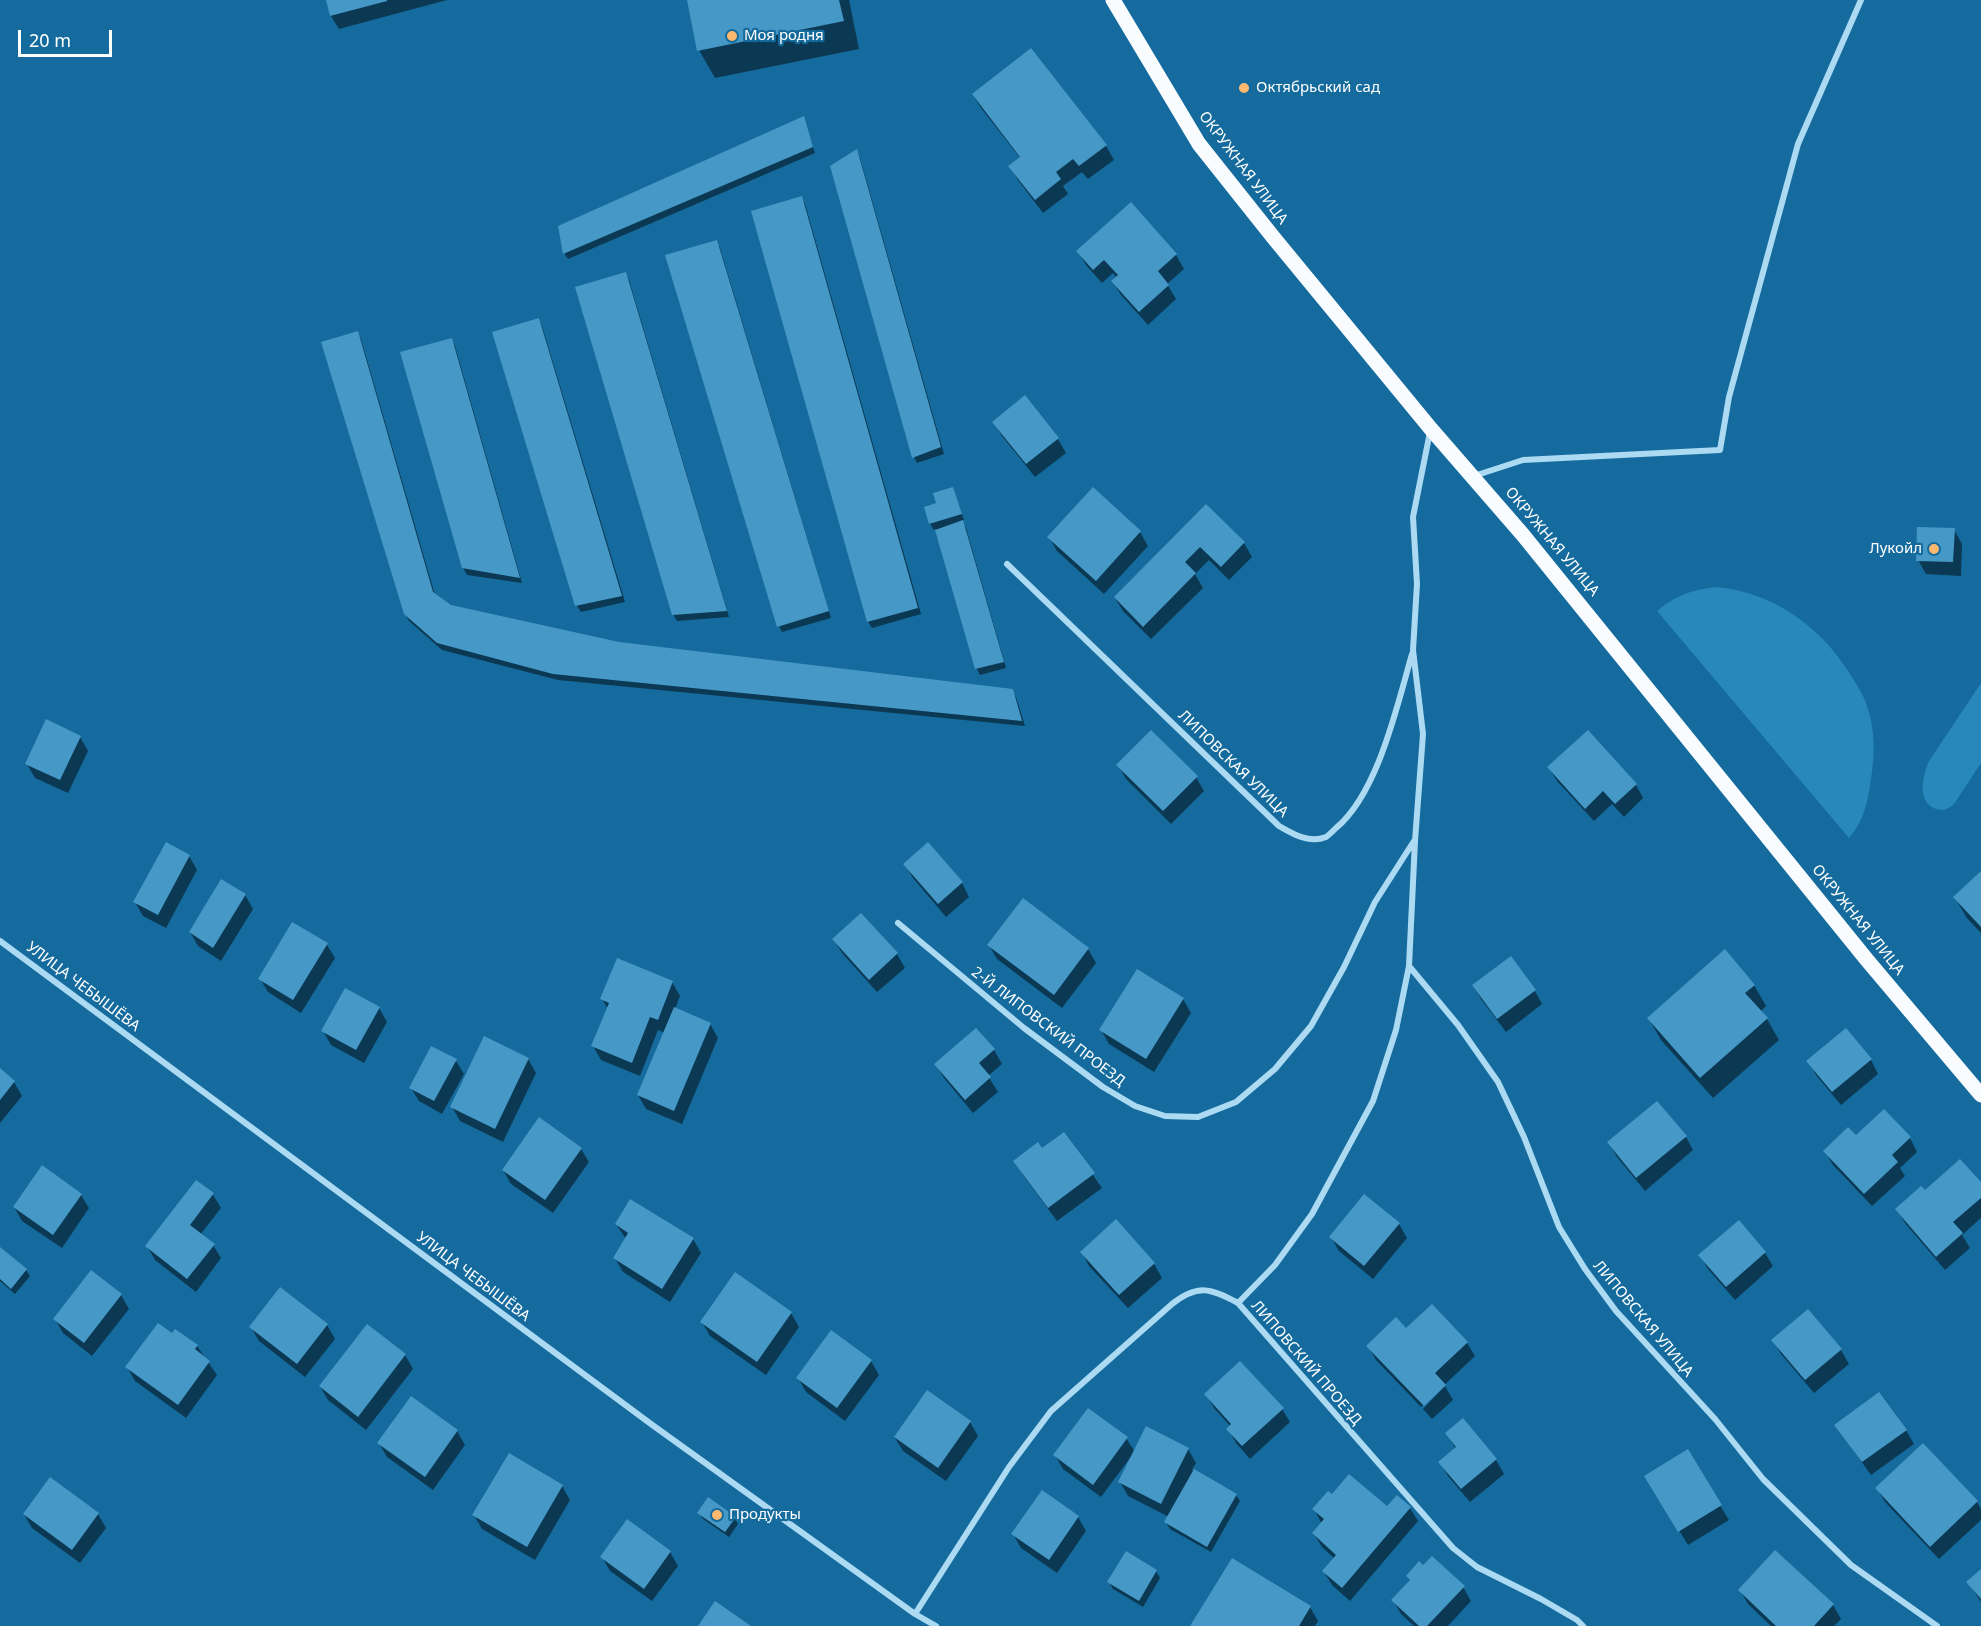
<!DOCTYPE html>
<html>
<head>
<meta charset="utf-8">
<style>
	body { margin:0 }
	#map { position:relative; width:1981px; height:1626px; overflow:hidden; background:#156b9d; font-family:"Noto Sans",sans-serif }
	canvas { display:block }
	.scale { position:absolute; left:18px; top:30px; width:94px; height:27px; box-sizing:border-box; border:3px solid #fff; border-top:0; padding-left:8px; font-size:18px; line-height:21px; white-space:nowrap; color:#fff; -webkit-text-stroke:4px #156b9d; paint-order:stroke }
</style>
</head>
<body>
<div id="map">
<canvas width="1981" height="1626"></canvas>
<div class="scale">20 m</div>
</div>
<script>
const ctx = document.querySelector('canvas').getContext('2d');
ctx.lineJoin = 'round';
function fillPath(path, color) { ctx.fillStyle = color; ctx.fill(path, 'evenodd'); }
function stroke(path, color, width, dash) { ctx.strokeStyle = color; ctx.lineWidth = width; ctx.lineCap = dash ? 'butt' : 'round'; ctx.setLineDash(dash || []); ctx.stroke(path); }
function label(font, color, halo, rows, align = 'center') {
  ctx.font = font + ' "Noto Sans",sans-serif'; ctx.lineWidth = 4.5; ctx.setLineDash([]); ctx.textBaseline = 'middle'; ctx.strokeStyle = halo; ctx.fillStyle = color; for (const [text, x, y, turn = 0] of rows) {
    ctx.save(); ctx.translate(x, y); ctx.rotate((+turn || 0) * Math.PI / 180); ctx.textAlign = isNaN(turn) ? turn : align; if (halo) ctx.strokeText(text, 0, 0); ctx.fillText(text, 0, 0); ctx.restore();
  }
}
fillPath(new Path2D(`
	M1716 587C1773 592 1820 626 1850 674 1856 684 1864 695 1867 706 1875 728 1875 756 1871 779 1868 801 1864 821 1849 838L1657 611C1676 595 1692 590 1716 587Z
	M1981 683V763L1954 804C1948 809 1944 811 1936 809 1916 802 1923 775 1929 761Z`), '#2887bb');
fillPath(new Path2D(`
	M327 0H447L339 29 331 16Z
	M688 0H849L859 49 715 78 699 50Z
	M973 95 1106 146 1114 160 1088 179 1082 172 1063 186 1068 194 1043 213 1018 180 1010 167 1021 159 981 108Z
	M803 118 815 153 568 259 564 253Z
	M857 151 860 158 944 454 917 463 914 457Z
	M802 198 805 204 921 614 872 628 868 622 753 212Z
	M1131 204 1176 255 1184 269 1167 284 1176 299 1148 325 1121 295 1113 282 1117 278 1113 273 1102 283 1086 265 1078 251Z
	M716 241 720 248 831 618 782 632 779 626Z
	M626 274 629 280 729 617 677 621 673 614Z
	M539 319 542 326 625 602 581 612 577 606 494 333Z
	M357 333 361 339 435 595 451 606 619 644 1012 691 1016 697 1025 726 558 680 442 650 409 621 405 613Z
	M451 339 455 346 522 583 467 575 463 568Z
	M994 422 1058 439 1066 453 1035 477 1002 436Z
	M953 489 964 520 962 521 966 528 1006 668 980 675 977 669 936 529 934 530 930 524 925 508 938 504Z
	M1206 506 1244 543 1252 557 1229 580 1209 560 1195 574 1203 588 1151 639 1123 611 1115 598Z
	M1954 530 1962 544 1961 576 1926 574 1918 560Z
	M1140 532 1148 546 1104 594 1057 551 1049 537Z
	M80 737 88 751 68 793 35 778 27 764Z
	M1118 765 1196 777 1204 791 1171 824 1126 779Z
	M1549 768 1636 785 1643 798 1624 817 1612 804 1594 821 1557 781Z
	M189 856 197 870 166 928 143 916 135 902Z
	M905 864 962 883 969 897 946 917 913 878Z
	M1981 873V933L1967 918 1955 898Z
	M245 895 253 909 221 961 198 946 190 932Z
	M834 940 897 954 905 968 877 992 842 953Z
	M327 945 335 958 301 1013 268 992 260 979Z
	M989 945 1088 949 1096 963 1062 1008 997 959Z
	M672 982 680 996 675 1009 710 1024 718 1038 682 1124 646 1109 638 1095 665 1033 658 1030 640 1076 601 1060 593 1046 608 1009 602 999Z
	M1754 985 1766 1006 1760 1012 1767 1019 1779 1040 1713 1098 1661 1040 1649 1019Z
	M1474 986 1535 991 1542 1004 1506 1032 1481 999Z
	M1183 999 1191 1013 1154 1072 1109 1044 1101 1030Z
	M379 1008 387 1022 364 1063 331 1045 323 1031Z
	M976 1030 994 1050 1002 1064 988 1076 998 1092 973 1113 944 1078 936 1065Z
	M528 1059 536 1073 503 1142 460 1121 452 1107Z
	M1871 1060 1878 1074 1841 1105 1816 1075 1808 1061Z
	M456 1061 464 1074 442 1114 419 1101 411 1088Z
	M0 1070 14 1082 22 1096 0 1123Z
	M1064 1134 1102 1188 1057 1221 1023 1175 1015 1162 1042 1150Z
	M1686 1137 1693 1150 1645 1191 1617 1157 1609 1143Z
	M1856 1137 1910 1138 1917 1152 1900 1168 1905 1176 1872 1206 1833 1165 1825 1151Z
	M581 1149 589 1162 553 1213 511 1184 503 1170Z
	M196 1182 213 1195 221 1208 200 1235 213 1245 221 1258 196 1292 155 1260 147 1246Z
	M1981 1184V1218L1962 1235 1970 1248 1945 1270 1905 1223 1897 1209 1925 1192Z
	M81 1195 89 1208 62 1248 22 1221 14 1207Z
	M1115 1221 1154 1264 1162 1278 1128 1308 1089 1266 1082 1252Z
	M616 1224 693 1239 701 1253 670 1302 623 1272 615 1258 626 1239Z
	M1399 1224 1407 1238 1373 1279 1339 1251 1331 1237Z
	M0 1249 26 1270 30 1276 15 1294 0 1281Z
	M1765 1253 1773 1266 1735 1300 1708 1269 1700 1255Z
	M736 1274 791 1313 799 1327 766 1375 710 1336 702 1322Z
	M121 1295 129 1309 92 1356 63 1333 55 1319Z
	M1808 1311 1841 1350 1849 1364 1814 1393 1781 1354 1773 1340Z
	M327 1325 335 1339 305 1377 259 1341 251 1327Z
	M172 1335 197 1346 217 1375 186 1418 135 1381 127 1367Z
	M1467 1343 1475 1356 1421 1407 1376 1360 1368 1346Z
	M405 1355 413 1369 366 1430 328 1400 320 1386Z
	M871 1361 879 1375 845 1421 806 1392 798 1378Z
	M1445 1386 1453 1400 1432 1419 1423 1409Z
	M1206 1394 1282 1409 1290 1422 1250 1459 1236 1443 1228 1429 1231 1427 1214 1408Z
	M411 1398 457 1431 465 1445 433 1490 387 1457 379 1443Z
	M1463 1421 1496 1460 1504 1474 1470 1502 1448 1476 1440 1462 1456 1449 1447 1434Z
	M970 1422 978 1436 946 1481 903 1451 895 1438Z
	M1836 1426 1906 1430 1914 1444 1871 1475Z
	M1126 1438 1135 1452 1188 1449 1196 1463 1192 1470 1236 1495 1240 1501 1211 1552 1170 1529 1166 1522 1169 1517 1128 1496 1120 1482 1131 1459 1130 1458 1101 1497 1063 1469 1055 1455Z
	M1923 1445 1977 1502 1981 1509V1520L1939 1559 1885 1502 1877 1488Z
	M1687 1451 1729 1520 1688 1545 1654 1490Z
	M562 1486 570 1500 535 1560 482 1529 474 1515Z
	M1332 1496 1387 1509 1410 1508 1418 1521 1350 1601 1332 1585 1324 1572 1335 1559 1322 1547 1314 1534 1322 1524 1314 1509Z
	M699 1513 735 1518 738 1524 729 1537 703 1519Z
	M24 1514H98L106 1528 80 1563 32 1528Z
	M1078 1517 1086 1531 1057 1573 1021 1548 1013 1534Z
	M670 1552 678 1566 652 1601 610 1571 602 1557Z
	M1775 1552 1833 1605 1841 1619 1834 1626H1771L1748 1604 1740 1590Z
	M1126 1553 1156 1571 1160 1578 1143 1607 1113 1589 1109 1582Z
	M1981 1571V1602L1968 1582Z
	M1407 1576 1463 1587 1471 1601 1448 1626H1414L1401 1614 1393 1600 1411 1582Z
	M1310 1607 1318 1621 1315 1626H1192Z`), '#0007');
fillPath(new Path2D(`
	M326 0H387V1L330 16Z
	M687 0H839L844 21 697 51Z
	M1031 48 1107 145 1079 166 1073 159 1056 172 1061 179 1035 200 1008 166 1020 157 972 94Z
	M804 116 813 147 563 254 558 226Z
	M857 149 941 447 912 458 830 166Z
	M802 196 918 608 867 622 751 211Z
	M1131 202 1177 254 1158 271 1169 285 1139 312 1111 281 1118 275 1104 260 1093 270 1076 251Z
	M717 240 829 611 777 627 665 255Z
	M626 272 727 611 672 615 575 287Z
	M539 318 622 596 575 606 492 332Z
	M358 331 433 592 451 605 619 642 1013 689 1022 721 553 674 437 643 404 614 321 342Z
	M452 338 520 578 462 568 400 352Z
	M1025 395 1059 438 1026 464 992 422Z
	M953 487 962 514 929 524 924 507 936 503 933 493Z
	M1093 487 1141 531 1096 581 1047 537Z
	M1206 504 1245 542 1221 567 1200 547 1185 562 1196 573 1143 627 1114 597Z
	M963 520 1004 662 975 669 935 530Z
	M1917 527 1955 528 1953 562 1916 561Z
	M46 719 81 736 60 780 25 764Z
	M1151 730 1198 776 1163 811 1116 765Z
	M1588 730 1637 784 1615 804 1603 791 1585 809 1547 767Z
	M166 842 190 855 158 915 133 902Z
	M928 842 963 882 938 904 903 864Z
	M1981 871V927L1953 897Z
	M221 879 246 894 213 948 189 932Z
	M1023 898 1089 948 1054 995 987 945Z
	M861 913 898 953 869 980 832 939Z
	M292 922 328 943 293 1000 258 979Z
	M1725 949 1755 985 1745 993 1768 1018 1700 1078 1647 1018Z
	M1511 956 1536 990 1497 1019 1472 985Z
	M617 958 673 981 658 1020 650 1017 632 1063 591 1046 609 1003 600 999Z
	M1137 969 1184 998 1146 1059 1099 1030Z
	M345 988 380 1007 356 1050 321 1031Z
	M674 1007 711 1023 674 1111 637 1095Z
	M976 1028 995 1049 979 1063 991 1077 965 1100 934 1064Z
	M1846 1028 1872 1059 1832 1092 1806 1061Z
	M484 1036 529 1058 495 1129 450 1107Z
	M431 1046 457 1059 434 1101 409 1088Z
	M0 1068 15 1081 0 1100Z
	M1657 1101 1687 1136 1636 1178 1607 1142Z
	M1884 1109 1911 1137 1892 1155 1898 1162 1864 1194 1823 1151 1848 1127 1856 1135Z
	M539 1117 582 1148 545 1200 502 1170Z
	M1064 1132 1095 1173 1048 1208 1013 1161 1038 1142 1042 1148Z
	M1960 1159 1981 1182V1198L1953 1222 1963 1233 1936 1257 1895 1209 1921 1186 1925 1190Z
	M42 1165 82 1194 53 1235 13 1207Z
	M196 1180 214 1193 190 1225 215 1244 187 1279 145 1246Z
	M1364 1194 1400 1223 1364 1266 1329 1237Z
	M630 1199 694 1238 662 1289 613 1258 628 1233 615 1224Z
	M1116 1219 1155 1263 1119 1295 1080 1252Z
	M1739 1220 1766 1252 1726 1287 1698 1255Z
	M0 1247 27 1269 11 1289 0 1279Z
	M91 1270 122 1294 84 1343 53 1319Z
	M735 1272 792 1312 757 1362 700 1322Z
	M280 1287 328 1324 297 1364 249 1327Z
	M1432 1304 1468 1342 1435 1373 1446 1385 1424 1406 1366 1346 1396 1317 1406 1328Z
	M1808 1309 1842 1349 1805 1380 1771 1340Z
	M158 1323 172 1333 175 1329 198 1345 195 1349 210 1361 178 1405 125 1367Z
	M367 1324 406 1354 358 1417 319 1386Z
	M831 1330 872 1360 837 1408 796 1378Z
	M1240 1361 1284 1408 1242 1446 1226 1429 1231 1424 1204 1394Z
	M927 1390 971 1421 938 1468 894 1437Z
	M1879 1392 1907 1430 1862 1462 1834 1425Z
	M411 1396 458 1430 425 1477 377 1443Z
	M1088 1408 1128 1437 1093 1485 1053 1455Z
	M1463 1418 1497 1459 1461 1489 1438 1462 1456 1447 1445 1433Z
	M1146 1426 1189 1448 1161 1504 1118 1482Z
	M1923 1443 1978 1501 1930 1547 1875 1488Z
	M1688 1449 1722 1505 1678 1532 1644 1476Z
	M509 1453 563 1485 527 1547 472 1515Z
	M1194 1469 1237 1494 1207 1547 1164 1522Z
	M1349 1474 1387 1506 1397 1495 1411 1507 1342 1588 1322 1571 1336 1555 1312 1533 1324 1519 1312 1509 1328 1491 1332 1494Z
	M50 1477 99 1513 72 1550 23 1514Z
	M1042 1490 1079 1516 1049 1560 1011 1534Z
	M708 1497 736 1517 725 1532 697 1513Z
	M627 1519 671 1551 644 1589 600 1557Z
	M1775 1550 1834 1604 1814 1626H1776L1738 1590Z
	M1126 1551 1157 1570 1139 1601 1107 1582Z
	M1432 1556 1465 1586 1427 1626H1419L1391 1600 1410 1580 1406 1576 1419 1561 1423 1565Z
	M1232 1558 1311 1606 1299 1626H1190Z
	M1981 1569V1599L1966 1582Z
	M715 1601 751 1626H698Z`), '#4699c7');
stroke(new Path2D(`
	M1474 476 1523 460 1720 450 1729 397 1798 144 1861 0
	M1007 564 1279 826C1293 834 1309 844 1326 837 1329 835 1333 831 1336 828 1378 793 1397 706 1412 654
	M898 923 1024 1028 1103 1087 1135 1106 1165 1116 1198 1117 1236 1102 1275 1069 1311 1026 1344 967 1375 902 1414 841
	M0 941 651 1424 915 1614 936 1626
	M1409 966 1458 1025 1498 1082 1524 1137 1559 1227 1585 1269 1616 1311 1715 1419 1763 1479 1851 1565 1937 1626
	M1238 1303 1275 1265 1312 1214 1373 1101 1396 1030 1409 966 1415 841 1423 734 1413 650 1417 584 1413 517 1430 432
	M915 1614 1009 1467 1051 1411 1172 1304C1198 1284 1210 1288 1238 1303L1453 1548 1477 1567 1541 1599 1577 1620 1583 1626`), '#acdaf3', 6);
stroke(new Path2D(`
	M1113 0 1199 144 1273 237 1431 429 1523 535 1867 960 1981 1095`), '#f8fcff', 15);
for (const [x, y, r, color] of [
	[732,36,6,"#ffb96e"],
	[1244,88,6,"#ffb96e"],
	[1934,549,6,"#ffb96e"],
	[717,1515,6,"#ffb96e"]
]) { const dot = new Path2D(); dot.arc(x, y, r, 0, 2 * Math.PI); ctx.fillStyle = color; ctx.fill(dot); stroke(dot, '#156b9d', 2); }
label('15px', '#fff', '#156b9d', [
	["Моя родня",744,36],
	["Октябрьский сад",1256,88],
	["Лукойл",1922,549,"right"],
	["Продукты",729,1515]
], 'left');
label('15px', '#fff', '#156b9d', [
	["ОКРУЖНАЯ УЛИЦА",1243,168,53],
	["ОКРУЖНАЯ УЛИЦА",1552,542,50],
	["ЛИПОВСКАЯ УЛИЦА",1233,764,44],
	["ОКРУЖНАЯ УЛИЦА",1858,920,51],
	["УЛИЦА ЧЕБЫШЁВА",83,987,37],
	["2-Й ЛИПОВСКИЙ ПРОЕЗД",1048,1027,37],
	["УЛИЦА ЧЕБЫШЁВА",473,1277,37],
	["ЛИПОВСКАЯ УЛИЦА",1643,1319,50],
	["ЛИПОВСКИЙ ПРОЕЗД",1306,1363,49]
]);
</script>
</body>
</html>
